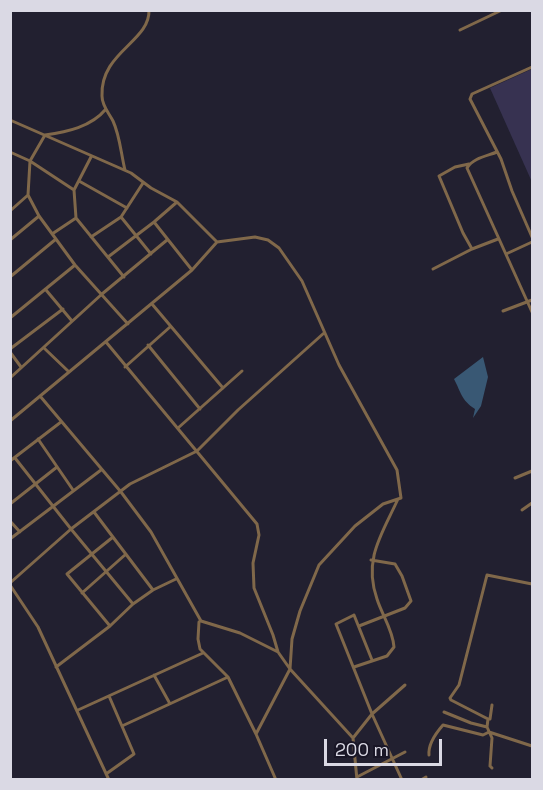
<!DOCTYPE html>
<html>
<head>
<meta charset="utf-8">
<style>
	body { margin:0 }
	#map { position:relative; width:543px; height:790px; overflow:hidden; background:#222030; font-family:"Space Grotesk",sans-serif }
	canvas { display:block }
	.frame { position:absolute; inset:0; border:12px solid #dad9e4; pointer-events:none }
	.scale { position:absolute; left:324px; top:739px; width:118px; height:27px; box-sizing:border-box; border:3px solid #dad9e4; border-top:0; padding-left:8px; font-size:18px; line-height:21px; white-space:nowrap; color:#dad9e4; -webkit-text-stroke:4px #191626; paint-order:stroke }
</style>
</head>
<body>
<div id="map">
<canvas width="543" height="790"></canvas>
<div class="frame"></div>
<div class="scale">200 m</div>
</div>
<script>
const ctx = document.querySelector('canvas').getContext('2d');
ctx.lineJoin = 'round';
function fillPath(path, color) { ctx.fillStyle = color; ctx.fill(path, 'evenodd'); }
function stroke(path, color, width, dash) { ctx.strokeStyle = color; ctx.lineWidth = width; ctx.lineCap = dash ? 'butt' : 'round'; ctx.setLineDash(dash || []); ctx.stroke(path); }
fillPath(new Path2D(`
	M532 69V182L490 88Z`), '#373251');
fillPath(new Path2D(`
	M483 357 488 377 481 406 473 418 475 409C461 400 461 392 454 379Z`), '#395874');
stroke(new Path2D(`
	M532 10V11
	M460 30 502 10
	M532 67 472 94 470 99 501 159 512 191 532 237
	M106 109C91 127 67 132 45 135L30 161 28 195 39 216 75 265 128 324
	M10 120 131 173 151 188 177 202 217 242
	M10 152 30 161 74 190 91 157
	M497 152C487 156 473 158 467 168L532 312
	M469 164 455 167 439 176 463 233 472 249
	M125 170C121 154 120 136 113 121 109 113 102 106 102 96 100 52 150 42 149 10
	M79 181 127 208
	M10 211 28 195
	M121 217 151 254
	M76 218 124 277
	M154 222 192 270
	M52 234 76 218 74 190
	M91 237 121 217 143 183
	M10 240 39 216
	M506 254 532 242
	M108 257 154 222 177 202
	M433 269 472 249 498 239
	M10 277 56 239
	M46 290 72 321
	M152 304 223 388
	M503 311 532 300
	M10 318 75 265
	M106 342 257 524 259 535 253 563 254 588 273 635 278 652
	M148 345 200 409
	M44 348 68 371
	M10 349 63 309
	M10 352 21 367
	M125 367 170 327
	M10 378 102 294 167 240
	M40 396 121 492 151 532 201 621 240 633 278 652 290 669 353 738
	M10 421 192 270 217 242 255 237 268 240 279 248 302 281 339 365 397 470 401 498 383 504 355 526 319 565 300 611 292 639 290 669 256 734
	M178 428 242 371
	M38 439 73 490
	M15 458 71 529 133 604
	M10 461 61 422
	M515 478 532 471
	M10 504 57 467
	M522 510 532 503
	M94 512 153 590
	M10 521 20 532
	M10 539 101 470
	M10 583 71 529 130 484 197 451 238 410 324 333
	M10 585 38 627 109 780
	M82 593 126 554
	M199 622 198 639 200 649 228 677 256 734 276 780
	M110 626 67 574 113 537
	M359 626 405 608 411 601 402 576 395 564 371 560
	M372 660 354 615 336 624 372 714 402 780
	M56 667 110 626 133 604 153 590 176 579
	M354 667 387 656 394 647C393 630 382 615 377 599 363 559 382 534 398 499
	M154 675 169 702
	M78 710 203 653
	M444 712 471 723 487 727
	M488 719 451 700 450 698 459 685 487 575 532 584
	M122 726 228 677
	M429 755C428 744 436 733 443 725L483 735 489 732 532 746
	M492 768 490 766 492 738 487 727 488 719H490L492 705
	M106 774 134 754 109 696
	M357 777 405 752
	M357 780 353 738 372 714 405 685
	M421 780 426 777`), '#80684a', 3);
</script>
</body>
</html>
